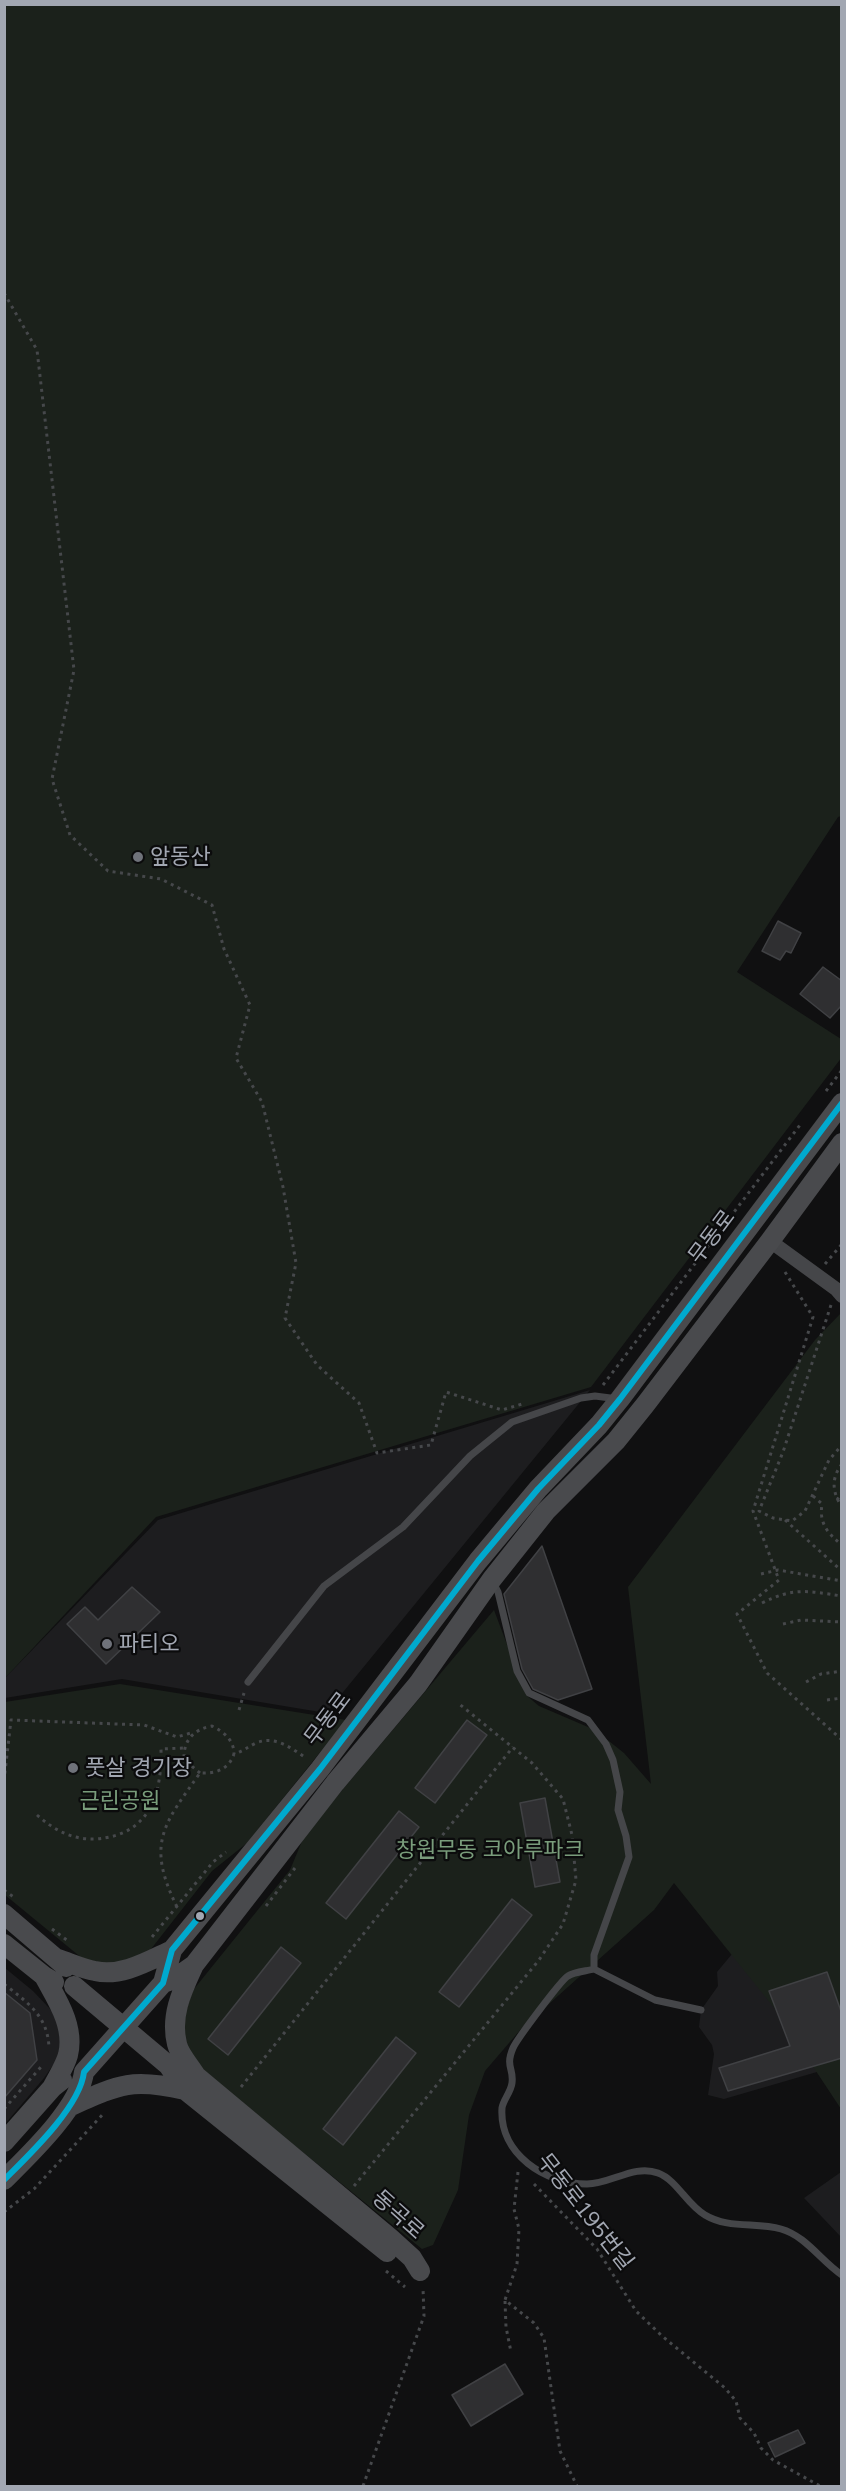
<!DOCTYPE html>
<html>
<head>
<meta charset="utf-8">
<style>
	body { margin:0 }
	#map { position:relative; width:846px; height:2491px; overflow:hidden; background:#101011; font-family:Mulish,sans-serif }
	canvas { display:block }
	.frame { position:absolute; inset:0; border:6px solid #a2a7b2; pointer-events:none }
</style>
</head>
<body>
<div id="map">
<canvas width="846" height="2491"></canvas>
<div class="frame"></div>
</div>
<script>
const ctx = document.querySelector('canvas').getContext('2d');
ctx.lineJoin = 'round';
function fillPath(path, color) { ctx.fillStyle = color; ctx.fill(path, 'evenodd'); }
function stroke(path, color, width, dash) { ctx.strokeStyle = color; ctx.lineWidth = width; ctx.lineCap = dash ? 'butt' : 'round'; ctx.setLineDash(dash || []); ctx.stroke(path); }
function label(font, color, halo, rows, align = 'center') {
  ctx.font = font + ' Mulish,"Noto Sans KR",sans-serif'; ctx.lineWidth = 4.5; ctx.setLineDash([]); ctx.textBaseline = 'middle'; ctx.strokeStyle = halo; ctx.fillStyle = color; for (const [text, x, y, turn = 0] of rows) {
    ctx.save(); ctx.translate(x, y); ctx.rotate((+turn || 0) * Math.PI / 180); ctx.textAlign = isNaN(turn) ? turn : align; if (halo) ctx.strokeText(text, 0, 0); ctx.fillText(text, 0, 0); ctx.restore();
  }
}
fillPath(new Path2D(`
	M590 1390 326 1713 122 1679 5 1698V1678L158 1520Z
	M737 1948 841 2065 724 2099 708 2095 714 2054 712 2045 699 2027 701 2010 718 1986 717 1972Z
	M5 1968 33 1991 52 2011 62 2035 58 2058 44 2078 5 2124Z
	M841 2172V2237L804 2198Z`), '#1d1d1f');
fillPath(new Path2D(`
	M5 4 841 5V816L838 817 737 972 841 1039 842 1057 591 1387 156 1517 5 1678Z
	M841 1313V2109L775 2009 674 1883 654 1910 521 2029 485 2071 469 2115 458 2190 433 2245 422 2249 194 2064C180 2033 181 2020 194 1989L290 1870 305 1834 494 1610 526 1695 539 1706 595 1730 624 1753 651 1784 628 1587 815 1340Z
	M120 1684 346 1720 247 1843 212 1871 144 1958 118 1966 83 1959 5 1895V1702Z`), '#1b211b');
const building = new Path2D(`
	M778 921 801 933 791 953 786 951 780 960 762 951Z
	M823 967 842 981V1005L830 1018 800 994Z
	M542 1546 592 1689 558 1700 533 1689 522 1669 504 1594Z
	M132 1587 160 1612 106 1664 67 1624 85 1607 98 1620Z
	M467 1720 487 1735 435 1803 415 1788Z
	M545 1798 560 1882 535 1887 520 1803Z
	M399 1811 419 1827 346 1919 326 1903Z
	M512 1899 532 1915 459 2007 439 1992Z
	M281 1947 301 1963 228 2055 208 2039Z
	M827 1972 842 2014V2058L728 2091 719 2068 790 2046 769 1991Z
	M4 1992 30 2013 37 2060 4 2098Z
	M396 2037 416 2053 343 2145 323 2129Z
	M505 2364 523 2394 471 2426 452 2395Z
	M798 2430 805 2443 775 2457 768 2443Z`);
fillPath(building, '#2f2f31');
stroke(building, '#404144', 1.5);
stroke(new Path2D(`
	M4 293 37 350 74 670 52 779 70 835 108 871 161 879 212 905 224 949 250 1005 236 1058 262 1102 283 1187 296 1263 285 1318 317 1365 359 1403 377 1453 431 1445 446 1392 502 1410 522 1404
	M826 1091 842 1070
	M825 1264 842 1244
	M785 1272 813 1317 753 1511 779 1580 737 1614 767 1673 842 1740
	M831 1305 783 1452 759 1511 773 1518 792 1521 805 1511 829 1460 842 1445
	M603 1385 800 1125
	M842 1464C831 1478 832 1492 842 1507
	M813 1496 822 1504C819 1523 827 1533 842 1545
	M837 1500 842 1492
	M785 1520 842 1571
	M761 1574 778 1570 842 1581
	M762 1603C794 1587 807 1591 842 1596
	M783 1624 801 1620 842 1622
	M806 1682 821 1674 842 1671
	M827 1700 842 1698
	M239 1710 244 1693
	M200 1773 188 1763 184 1757C184 1739 195 1729 212 1726 224 1732 234 1740 234 1754
	M4 1781 11 1720 144 1725 177 1737 194 1732
	M37 1815C54 1830 72 1840 96 1839 149 1835 162 1796 161 1749L184 1748
	M4 1890 15 1898
	M266 1906 295 1868
	M177 1907C146 1844 163 1825 200 1773 216 1774 229 1769 234 1754 243 1751 248 1747 256 1743 275 1735 291 1748 306 1758
	M52 1929 68 1941
	M152 1937 213 1862 226 1852
	M4 1984C28 2003 48 2016 49 2048
	M241 2087 513 1747
	M4 2109 41 2067
	M518 2172 514 2209 519 2229 517 2264 505 2300 534 2323 544 2338 560 2451 577 2486
	M534 2184 597 2249 636 2311 662 2336 725 2388 736 2401 740 2418 754 2433 761 2448 773 2460 820 2486
	M354 2186 539 1960 563 1924 576 1880 572 1835 563 1799 532 1763 458 1703
	M4 2212 34 2189 105 2112
	M386 2271 405 2287
	M505 2301 506 2327 511 2352
	M363 2486 424 2316 423 2288`), '#46484b', 3, [3, 4.5]);
stroke(new Path2D(`
	M493 1582 498 1592 517 1671 529 1693 588 1720 606 1744 613 1760 620 1792 618 1810 626 1836 629 1857 594 1955V1969C587 1971 574 1972 568 1976 561 1980 517 2039 513 2048 505 2067 514 2068 512 2083 511 2092 503 2100 502 2108 499 2154 545 2184 587 2184 611 2184 634 2164 658 2173 677 2180 687 2205 705 2215 728 2229 756 2222 781 2229 806 2236 821 2261 842 2275
	M248 1682 324 1586 403 1527 470 1456 512 1422 581 1398 595 1396 618 1399
	M594 1969 655 2000 701 2010`), '#454649', 7);
stroke(new Path2D(`
	M770 1241 836 1289 842 1296`), '#454649', 14);
stroke(new Path2D(`
	M4 1914 66 1967
	M4 1944 44 1976 54 1982
	M58 1959C70 1963 83 1969 95 1971 122 1977 148 1961 172 1950
	M193 1967C182 1991 170 2016 177 2044 179 2054 190 2066 196 2076
	M44 1976C57 2000 75 2026 68 2055 65 2066 57 2078 52 2088
	M163 1983 174 1979 194 1965 335 1783 418 1684 492 1579 546 1511 616 1441 645 1405 770 1241 842 1143
	M74 1986 168 2065 196 2076 390 2238 412 2258 420 2271
	M168 2065 185 2090 387 2252
	M71 2106C120 2084 132 2078 185 2090
	M4 2142 52 2088 62 2080
	M4 2180C29 2155 80 2107 84 2072L163 1983 172 1950 320 1769 478 1561 538 1489 599 1425 620 1399 842 1103`), '#494a4d', 20);
stroke(new Path2D(`
	M4 2180C29 2155 80 2107 84 2072L163 1983 172 1950 320 1769 478 1561 538 1489 599 1425 620 1399 842 1103`), '#00a9ce', 6);
for (const [x, y, r, color] of [
	[138,857,6,"#6f727a"],
	[107,1644,6,"#6f727a"],
	[73,1768,6,"#6f727a"],
	[200,1916,5,"#a2a7b2"]
]) { const dot = new Path2D(); dot.arc(x, y, r, 0, 2 * Math.PI); ctx.fillStyle = color; ctx.fill(dot); stroke(dot, '#0b0b0c', 2); }
label('22px', '#a2a7b2', '#0b0b0c', [
	["앞동산",150,857],
	["파티오",119,1644],
	["풋살 경기장",85,1768]
], 'left');
label('22px', '#a2a7b2', '#0b0b0c', [
	["무동로",712,1237,-53],
	["무동로",328,1719,-53],
	["무동로195번길",585,2212,52],
	["동곡로",398,2215,42]
]);
label('22px', '#799c7b', '#0b0b0c', [
	["근린공원",120,1801],
	["창원무동 코아루파크",490,1850]
]);
</script>
</body>
</html>
